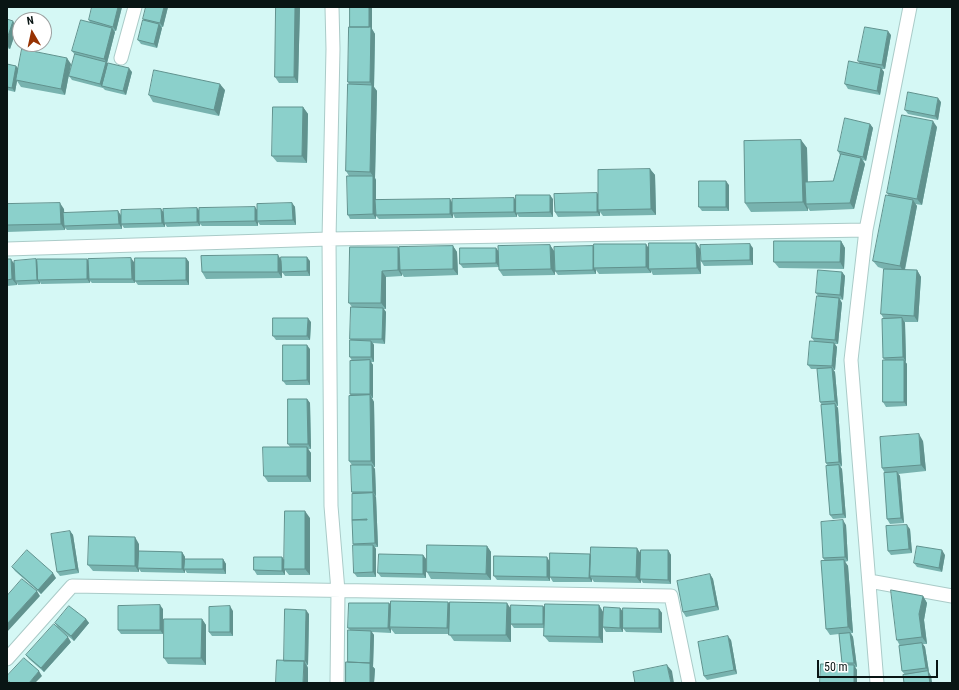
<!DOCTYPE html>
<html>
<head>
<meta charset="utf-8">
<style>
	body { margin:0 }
	#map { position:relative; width:959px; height:690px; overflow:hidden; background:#d5f8f5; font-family:"Roboto Condensed",sans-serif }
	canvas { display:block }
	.frame { position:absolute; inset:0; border:8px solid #091514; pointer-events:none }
	.north { position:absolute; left:12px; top:12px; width:40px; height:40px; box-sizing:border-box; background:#fff; border:1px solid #9da1a1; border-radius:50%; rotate:351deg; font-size:11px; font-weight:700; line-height:16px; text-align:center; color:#091514 }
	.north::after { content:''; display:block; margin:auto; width:14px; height:18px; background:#973203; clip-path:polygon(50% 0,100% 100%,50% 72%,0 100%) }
	.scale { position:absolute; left:817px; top:660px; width:121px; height:18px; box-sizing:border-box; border:2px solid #091514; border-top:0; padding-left:5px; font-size:12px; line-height:14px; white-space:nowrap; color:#091514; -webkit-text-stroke:3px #fff; paint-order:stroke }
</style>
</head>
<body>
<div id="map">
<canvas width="959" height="690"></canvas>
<div class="frame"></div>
<div class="north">N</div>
<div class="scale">50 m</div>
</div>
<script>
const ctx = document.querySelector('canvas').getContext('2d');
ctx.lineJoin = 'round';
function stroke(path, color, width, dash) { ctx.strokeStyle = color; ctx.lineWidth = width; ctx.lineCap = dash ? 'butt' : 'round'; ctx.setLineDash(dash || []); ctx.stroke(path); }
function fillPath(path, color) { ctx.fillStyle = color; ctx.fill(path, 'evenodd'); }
const street = new Path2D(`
	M332 7 333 49 329 239 331 506 338 591 337 683
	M121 58 135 7
	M7 249 329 239 866 230
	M869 581 952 596
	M7 659 72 586 671 596 689 683
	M877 683 851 360 866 230 910 7`);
stroke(street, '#aacbc8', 15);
stroke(street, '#fff', 13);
fillPath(new Path2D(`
	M122 7 116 31H114L115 32 107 63V65L132 72 126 95 105 90 103 88 72 80 69 76 75 55 72 51 90 23 89 20Z
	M168 7 163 27H161L162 28 157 48 141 44 138 40 144 20 143 19Z
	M276 7H300L298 83H279L275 77Z
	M350 7H372V29L375 34 374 87 377 91 375 178 376 180V200L450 199 452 202 516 201 553 199V217H519L517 214V217L455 218 453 214V218L379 219 376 216V219H350L348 215 349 176 346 171 349 84 348 82 350 27Z
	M7 19 17 28 10 49 7 48Z
	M891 35 885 69H882L884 72 880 95 848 89 845 84 860 64 858 61Z
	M7 64 16 66 19 69 71 64 65 95 21 87 17 81 15 92 7 90Z
	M225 90 219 116 153 102 149 95Z
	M941 102 938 120 908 114 905 110Z
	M303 107 308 114 307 163 277 162 272 156Z
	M870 124 873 128 866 161 863 160 865 164 854 209 810 211 808 208V211L751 212 745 203 801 140 807 148 808 182 833 181 840 155 838 151Z
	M937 127 922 205 915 204 917 206 905 270H917L921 277 918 322H905V323L906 362H905L907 364V406L886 407 883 402 885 360 883 358 884 319 881 314 884 269 878 267 873 261 889 196 887 193Z
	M650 169 655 175 656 215 603 216 600 212V216L558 217 555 212 597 193 598 195Z
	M729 185V211H702L699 207Z
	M292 203 295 207 296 225H260L258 222V226H202L200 224V226L167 227 165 224V227L124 228 122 225V229L67 230 65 228V230L7 232V204L64 209V213L118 211 121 215 161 209 163 212 197 208 199 210H257Z
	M841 241 845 248 844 269 779 268 774 262Z
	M696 243 700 249 701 274 653 275 651 271V273L599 274 596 270V274L558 275 555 271V275L503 276 499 270V267L463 268 460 264 496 248 498 251 550 245 554 251 593 246 594 248 649 247Z
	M453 246 457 252 458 275 404 277 402 274V276L386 277V309H384L386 312 385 344 373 343 374 345V362H371L373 365V398H372L374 402 375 467H373L375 469 376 496H375L376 497 378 547H375L376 549V577H357L354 573V545L353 544V494L352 492V465L349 461 351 396 350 394 352 361 350 357 351 340 350 339 352 307 349 303 398 247 399 249Z
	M753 248V265L704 266 701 261Z
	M186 258 189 262V285H138L135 281Z
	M7 259 14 263 37 261H88L134 262 135 283H92L90 281V283L41 284 40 282V284L18 285 17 283V285L7 286Z
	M282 261H310V276H285L282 272V278L206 279 202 272Z
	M842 272 845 276 843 300 840 299 842 303 838 344H835L837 347 835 370H833L835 372 838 406H836L838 408 842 466 840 467 842 469 846 518 833 519 830 515 828 466 826 463 822 405 820 402 819 369H811L808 365 814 341 812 338 818 296 816 293Z
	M311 322 310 340H276L273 336Z
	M310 349V385H286L283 381Z
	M307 399 310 403 311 449H308L311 453V482H268L264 476 290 447 288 444Z
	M923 441 926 471 898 474 900 476 904 523 890 524 887 519 885 473 882 468Z
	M310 518V575H289L285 570V575H257L254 570 282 557 284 560Z
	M846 525 848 561 845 562 848 566 853 633H851L853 637 857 667H855L857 670 843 665 842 663 839 634 830 635 826 629 825 561 823 558Z
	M910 529 912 553 891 555 888 551Z
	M70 531 73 535 79 573 60 576 57 572Z
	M139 544V551L182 552 185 557V559H223L226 564V574L187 573 185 570V573L141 572 139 569V572L93 571 88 565Z
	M487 546 491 552V580L431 579 427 572Z
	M668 550 671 555V584L643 583 641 580V583L594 582 592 579V582H553L550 577V569V581L497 580 494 576 550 562 590 555 641 554Z
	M423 555 426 559V578L381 577 378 573Z
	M945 555 942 572 917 567 914 563Z
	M12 567 56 578 41 594 15 571Z
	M710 574 713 579 719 610 686 617 683 612Z
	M923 596 927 603 924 620 927 644H923L925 647 929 672 931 676 932 683H904L905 675 902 671 900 646 897 640Z
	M448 602 450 605 511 609V642L454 641 449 634H395L391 629V633L372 632 374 635 373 667 375 669 374 683H346L348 662 350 630 348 628 389 603 390 606Z
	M599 605 603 612V643L549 642 544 636V628H514L511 624 543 606 545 608Z
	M620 608 623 612 659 609 662 613V633L626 632 623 628V624V632H606L603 627Z
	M163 609V634H121L118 630Z
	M233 611V636H212L209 632Z
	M309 614 308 665H307L308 668 284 661Z
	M86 619 89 623 74 641 58 628 55 623Z
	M202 619 206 625V665L168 664 164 658Z
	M731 640 737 674 707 680 704 676Z
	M71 642 44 672 29 659 26 655Z`), '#78b3af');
fillPath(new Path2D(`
	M118 7H122L116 31 113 27Z
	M164 7H168L163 27 160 23Z
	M295 7H300L298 83 294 77Z
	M369 7H372V29L375 34 374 87 377 91 375 178 376 180V219L373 214V176L370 172 372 86 370 82Z
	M13 21 17 28 10 49 7 45V39Z
	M159 24 162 28 157 48 154 44Z
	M112 28 115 32 107 63 104 59Z
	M888 31 891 35 885 69 882 65Z
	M67 58 71 64 65 95 61 89Z
	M106 62 109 66 102 86 103 88 100 84Z
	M16 66 19 70 16 80 17 81 15 92 12 88Z
	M129 68 132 72 126 95 123 91Z
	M881 68 884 72 880 95 877 91Z
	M220 84 225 90 219 116 214 110Z
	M938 98 941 102 938 120 935 116Z
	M303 107 308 114 307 163 302 156Z
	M933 121 937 127 922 205 917 199Z
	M870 124 873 128 866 161 863 157Z
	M801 140 807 148 808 204H806L808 208V211L803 202Z
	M861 158 865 164 854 209 850 203Z
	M650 169 655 175 656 215 651 209Z
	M726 181 729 185V211L726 207Z
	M597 193 600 198 598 210 600 212V216L597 212Z
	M550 195 553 199V217L550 212Z
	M514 198 517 202 516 213 517 214V217L514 212Z
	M450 199 452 203V213L453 214V218L450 214Z
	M913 200 917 206 904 273 900 266Z
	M60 203 64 209 65 226H64L65 228V230L61 224Z
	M292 203 295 207 296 225 293 220Z
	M255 207 258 211 257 221 258 222V226L255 221Z
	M197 208 200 212 199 222 200 224V226L197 222Z
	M161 209 164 213V223L165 224V227L162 223Z
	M118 211 121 216 122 229 119 224Z
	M841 241 845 248 844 269 840 262Z
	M696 243 700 249 701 274 697 268Z
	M646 244 650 250 649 269 651 271V273L646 267Z
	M750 244 753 248V265L750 260Z
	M550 245 554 251 555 275 551 269Z
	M453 246 457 252 458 275 453 269Z
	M593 246 596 250 594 268 596 270V274L593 270Z
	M398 247 402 253 400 270 402 274V276L398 270Z
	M496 248 499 252V267L496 263Z
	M278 255 282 261V278L278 272Z
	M307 257 310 261V276L307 271Z
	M131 258 134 262 135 283 132 279Z
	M186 258 189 262V285L186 280Z
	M11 259 15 265V281L17 283V285L12 279Z
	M36 259 39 263 38 280 40 282V284L37 280Z
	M87 259 90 263 89 279 90 281V283L87 279Z
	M917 270 921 277 918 322 914 316Z
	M382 271 386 277V309L381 303Z
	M842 272 845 276 843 300 840 295Z
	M839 298 842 303 838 344 835 340Z
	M383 308 386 312 385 344 382 339Z
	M308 318 311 322 310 340 307 336Z
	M902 318 905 323 906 362 903 357Z
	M371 341 374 345V362L371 357Z
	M834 343 837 347 835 370 832 366Z
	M307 345 310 349V385L307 380Z
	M370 360 373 365V398L370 394Z
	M904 360 907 364V406L904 402Z
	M832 368 835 372 838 406 835 401Z
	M370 395 374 402 375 467 371 461Z
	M307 399 310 403 311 449 308 444Z
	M835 404 838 408 842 466 839 462Z
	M919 434 923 441 926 471 921 465Z
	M307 447 311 453V482L307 476Z
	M372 465 375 469 376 496 373 492Z
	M839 465 842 469 846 518 843 514Z
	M897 472 900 476 904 523 901 518Z
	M373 493 376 497 378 547 375 543Z
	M305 511 310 518V575L305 569Z
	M843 520 846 525 848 561 845 557Z
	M907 525 910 529 912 553 909 549Z
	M70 531 73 535 79 573 76 569Z
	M135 537 139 544V568H138L139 569V572L135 566Z
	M373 545 376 549V577L373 572Z
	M487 546 491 552V580L486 574Z
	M637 548 641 554V583L636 577Z
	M668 550 671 555V584L668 580Z
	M942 550 945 555 942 572 939 568Z
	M182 552 185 557V569H184L185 570V573L182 569Z
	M590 554 593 558 590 576 592 579V582L589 578Z
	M423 555 426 559V578L423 574Z
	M282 557 285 562 284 569 285 570V575L282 571Z
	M547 557 550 562V581L547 577Z
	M223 559 226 564V574L223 569Z
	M844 560 848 566 853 633 848 627Z
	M53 573 56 578 41 594 38 590Z
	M710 574 713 579 719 610 716 606Z
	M37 591 40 596 7 632V624Z
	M923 596 927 603 924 620 927 644 922 637 919 614Z
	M448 602 452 608V634L447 628Z
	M389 603 392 607 390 627 391 629V633L388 628Z
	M507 603 511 609V642L506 635Z
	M160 605 163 609V634L160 630Z
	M599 605 603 612V643L599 637Z
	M230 606 233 611V636L230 632Z
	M543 606 546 610V628L543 624Z
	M620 608 623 612V632L620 628Z
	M659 609 662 613V633L659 628Z
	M306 610 309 614 308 665 305 661Z
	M86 619 89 623 74 641 71 636Z
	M202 619 206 625V665L201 658Z
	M371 631 374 635 373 667 370 663Z
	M850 633 853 637 857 667 854 663Z
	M728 636 731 640 737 674 734 670Z
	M68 637 71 642 44 672 41 668Z
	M922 643 925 647 929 672 926 668Z
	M304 661 308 668V683H303Z
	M370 663 375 669 374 683H370Z
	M667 665 672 671 674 683H671Z
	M854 665 857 670V683H854Z
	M39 671 42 676 35 683H29Z
	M928 671 931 676 932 683H930Z`), '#61928e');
const building = new Path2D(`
	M92 7H118L113 27 89 20Z
	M146 7H164L160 23 143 19Z
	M276 7H295L294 77H275Z
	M350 7H369V27H350Z
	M7 19 13 21 7 39Z
	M81 20 112 28 104 59 72 51Z
	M143 20 159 24 154 44 138 40Z
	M349 27H371L370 82H348Z
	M865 27 888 31 882 65 858 61Z
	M22 49 67 58 61 89 16 80Z
	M75 54 106 62 100 84 69 76Z
	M849 61 881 68 877 91 845 84Z
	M108 63 129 68 123 91 102 86Z
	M7 64 16 66 12 88 7 87Z
	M154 70 220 84 214 110 149 95Z
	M348 84 372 85 370 172 346 171Z
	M908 92 938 98 935 116 905 110Z
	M273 107H303L302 156H272Z
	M902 115 933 121 917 199 887 193Z
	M845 118 870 124 863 157 838 151Z
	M801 140 803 202 745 203 744 141Z
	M841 154 861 158 850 203 806 204 805 182 833 181Z
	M650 169 651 209 598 210V170Z
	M347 176H373V214L348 215Z
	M699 181H726V207H699Z
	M597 193V212H555L554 194Z
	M516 195H550V212L516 213Z
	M886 195 913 200 900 266 873 261Z
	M514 198V212L452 213V199Z
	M450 199V214L376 215 375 200Z
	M60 203 61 224 7 225V204Z
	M292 203 293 220 257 221V204Z
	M255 207V221L199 222V208Z
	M197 208V222L164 223 163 209Z
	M161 209 162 223 121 224V210Z
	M118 211 119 224 64 226 63 213Z
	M774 241H841L840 262H774Z
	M649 243H696L697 268 649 269Z
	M594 244H646V267L594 268Z
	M750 244V260L701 261 700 245Z
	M550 245 551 269 499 270 498 246Z
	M453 246V269L400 270 399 247Z
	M593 246V270L555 271 554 247Z
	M350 247H398V270L382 271 381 303H349Z
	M460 248H496V263L460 264Z
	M278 255V272H202L201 256Z
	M281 257H307V271L282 272Z
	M131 258 132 279H89L88 259Z
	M135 258H186V280L135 281Z
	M7 259H11L12 279 7 280Z
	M36 259 37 280 15 281 14 261Z
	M37 259H87V279L38 280Z
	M884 269 917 270 914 316 881 314Z
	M818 270 842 272 840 295 816 293Z
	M817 296 839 298 835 340 812 338Z
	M351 307 383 308 382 339H350Z
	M273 318H308L307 336H273Z
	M902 318 903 357 883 358 882 319Z
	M350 340 371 341V357H350Z
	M810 341 834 343 832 366 808 365Z
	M283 345H307V380L283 381Z
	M370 360V394H350V361Z
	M883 360H904V402H883Z
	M832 368 835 401 820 402 817 369Z
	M370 395 371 461H349V396Z
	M288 399H307L308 444H288Z
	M835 404 839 462 826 463 821 405Z
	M919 434 921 465 882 468 880 437Z
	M263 447H307V476H264Z
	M351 465H372L373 492H352Z
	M839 465 843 514 830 515 826 466Z
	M897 472 901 518 887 519 884 473Z
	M373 493 375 543 353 544 352 520H367V519L352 520V494Z
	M285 511H305V569H284Z
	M843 520 845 557 823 558 821 522Z
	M907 525 909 549 888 551 886 526Z
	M70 531 76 569 57 572 51 534Z
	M89 536 135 537V566L88 565Z
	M353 545H373V572L354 573Z
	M427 545 487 546 486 574 427 572Z
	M917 546 942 550 939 568 914 563Z
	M591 547 637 548 636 577 590 576Z
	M27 550 53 573 38 590 12 567Z
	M641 550H668V580L640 579Z
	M139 551 182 552V569L138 568Z
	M550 553 590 554 589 578 550 577Z
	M379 554 423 555V574L378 573Z
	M494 556 547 557V577L494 576Z
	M254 557H282V571L254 570Z
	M185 559H223V569H184Z
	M844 560 848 627 826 629 821 561Z
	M710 574 716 606 683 612 677 581Z
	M22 579 37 591 7 624V596Z
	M891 590 923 596 919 614 922 637 897 640Z
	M391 601 448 602 447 628 390 627Z
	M450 602 507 603 506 635H449Z
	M349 603H389L388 628H348Z
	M545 604 599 605V637L544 636Z
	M160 605V630H118V606Z
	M511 605 543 606V624H511Z
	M69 606 86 619 71 636 55 623Z
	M230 606V632H209V607Z
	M604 607 620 608V628L603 627Z
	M623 608 659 609V628H623Z
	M285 609 306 610 305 661H284Z
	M164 619H202L201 658H164Z
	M54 624 68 637 41 668 26 655Z
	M348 630 371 631 370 663 348 662Z
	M850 633 854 663H842L839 634Z
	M728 636 734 670 704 676 698 642Z
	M922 643 926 668 902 671 899 646Z
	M24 658 39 671 29 683H11L7 680V676Z
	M277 660 304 661 303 683H276Z
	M346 662 370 663V683H346Z
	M821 664 854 665V683H820Z
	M667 665 671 683H635L633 672Z
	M928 671 930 683H904L903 675Z`);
fillPath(building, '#8bd0cb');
stroke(building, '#61928e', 1);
</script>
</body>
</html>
